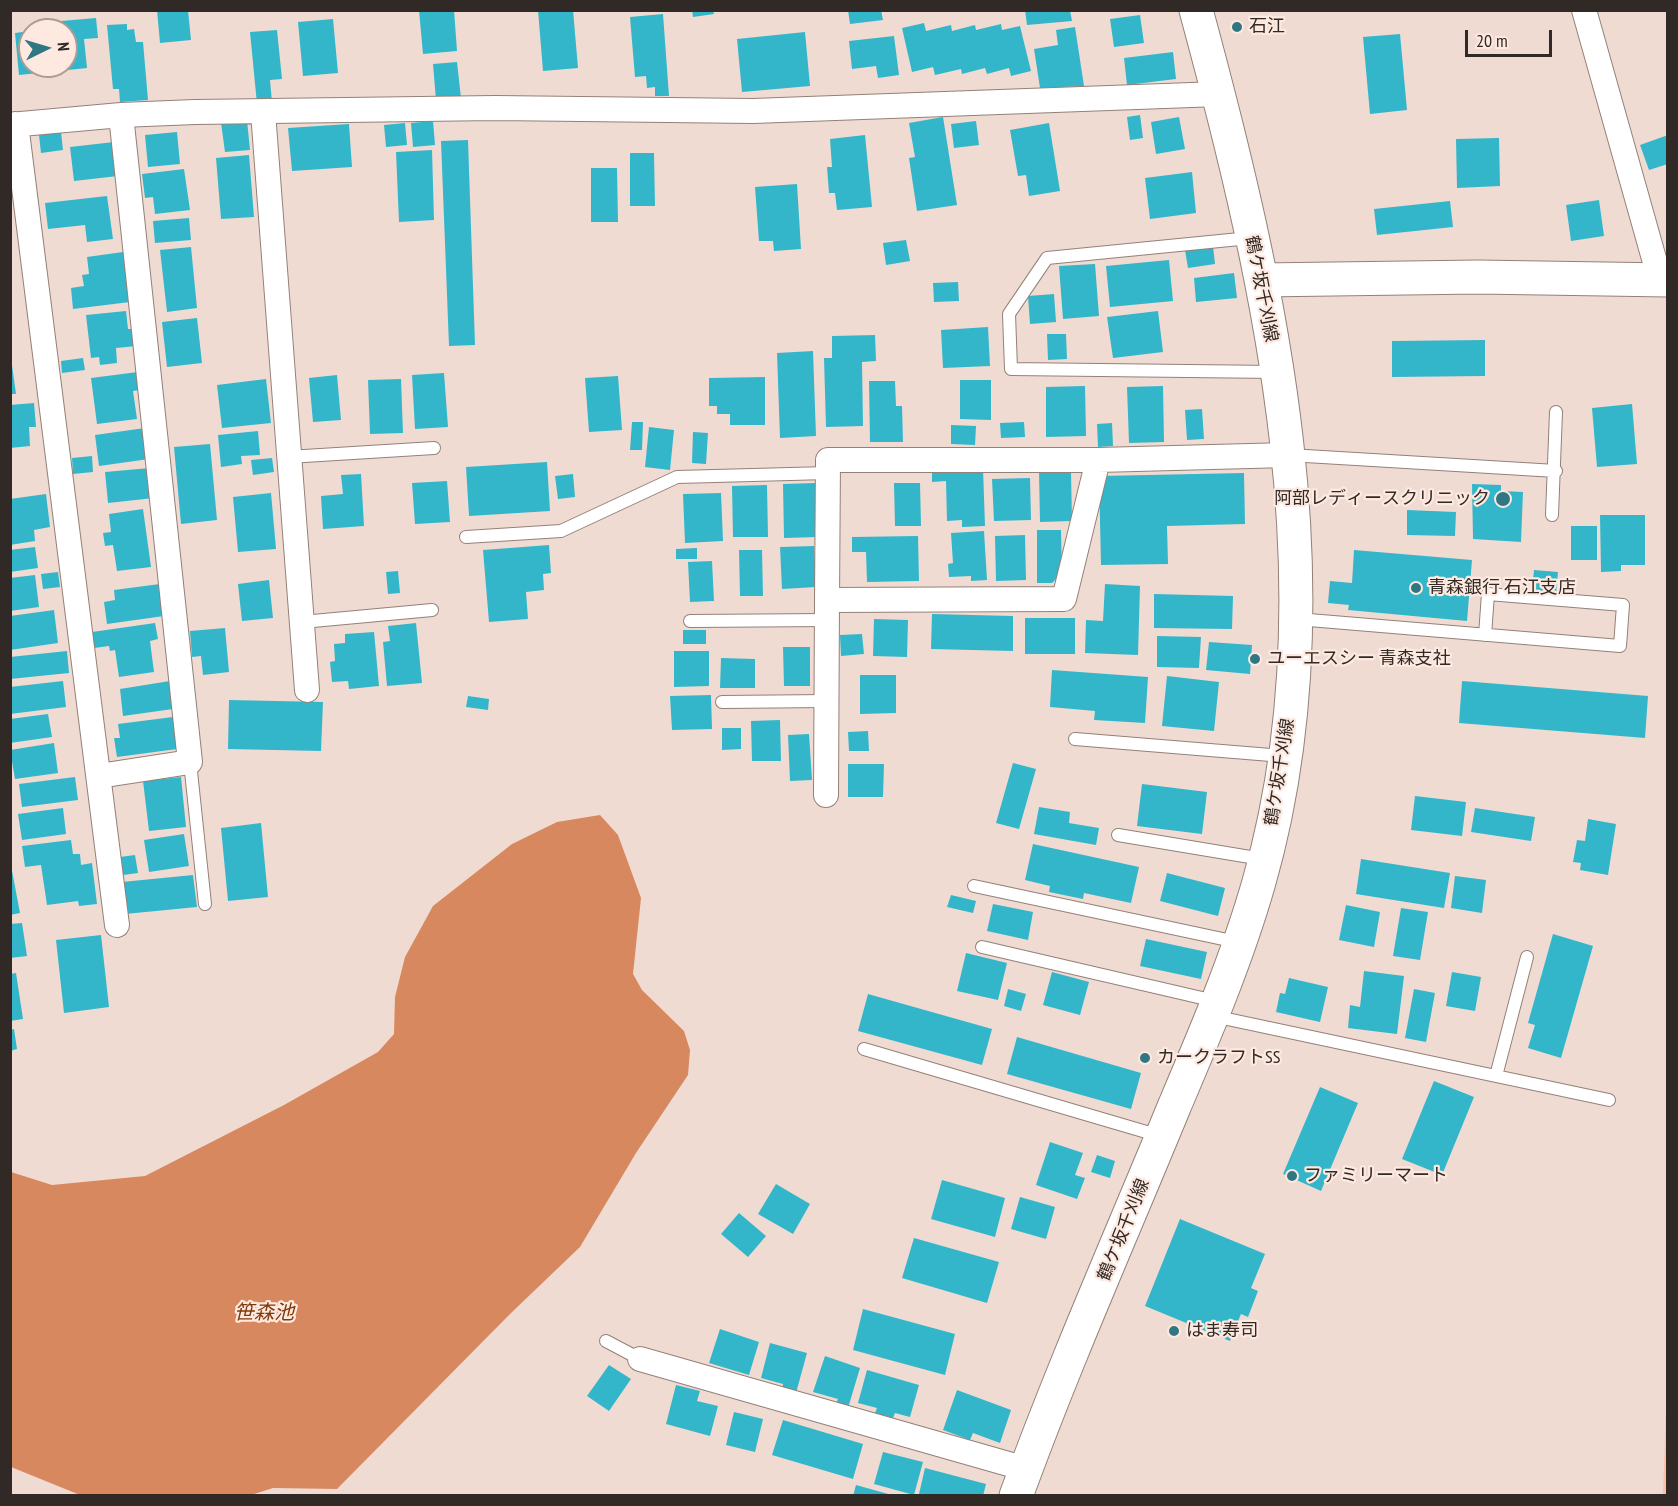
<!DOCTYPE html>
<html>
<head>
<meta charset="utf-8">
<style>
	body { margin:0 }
	#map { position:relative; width:1678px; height:1506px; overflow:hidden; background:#f0dbd2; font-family:"PT Sans Narrow",sans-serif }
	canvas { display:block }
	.frame { position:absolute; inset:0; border:12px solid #312926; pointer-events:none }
	.north { position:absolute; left:18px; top:18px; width:60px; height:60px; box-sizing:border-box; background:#fde9df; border:2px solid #ab9c95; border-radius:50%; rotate:85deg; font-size:16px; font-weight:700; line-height:24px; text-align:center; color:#312926 }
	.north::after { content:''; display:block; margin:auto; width:21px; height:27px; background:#317783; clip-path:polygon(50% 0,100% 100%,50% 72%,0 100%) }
	.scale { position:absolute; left:1465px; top:30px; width:87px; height:27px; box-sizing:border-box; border:3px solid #312926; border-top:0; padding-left:8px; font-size:18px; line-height:21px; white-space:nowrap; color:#312926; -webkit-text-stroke:4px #fde9df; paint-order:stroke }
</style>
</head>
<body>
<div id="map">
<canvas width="1678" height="1506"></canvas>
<div class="frame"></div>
<div class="north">N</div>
<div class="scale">20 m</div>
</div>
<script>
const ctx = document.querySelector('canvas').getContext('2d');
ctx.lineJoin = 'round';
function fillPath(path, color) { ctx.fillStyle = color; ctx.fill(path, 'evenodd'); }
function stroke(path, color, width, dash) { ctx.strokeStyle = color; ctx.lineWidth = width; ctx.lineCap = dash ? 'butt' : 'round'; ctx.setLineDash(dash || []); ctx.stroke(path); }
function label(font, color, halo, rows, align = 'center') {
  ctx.font = font + ' "PT Sans Narrow","Noto Sans JP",sans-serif'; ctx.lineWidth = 4.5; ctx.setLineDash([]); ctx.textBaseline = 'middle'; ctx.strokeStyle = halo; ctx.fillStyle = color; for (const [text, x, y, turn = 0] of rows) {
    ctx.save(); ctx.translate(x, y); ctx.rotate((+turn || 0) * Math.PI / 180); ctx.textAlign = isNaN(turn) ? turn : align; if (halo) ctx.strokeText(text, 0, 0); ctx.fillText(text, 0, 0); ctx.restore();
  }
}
fillPath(new Path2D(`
	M1667 1382 1668 1495 1663 1496V1495Z`), '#fcc0a2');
fillPath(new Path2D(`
	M600 815 618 835 641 898 633 974 642 990 684 1031 690 1050 688 1075 636 1153 580 1247 510 1314 337 1489 273 1488 248 1496 80 1495 11 1467V1172L52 1185 145 1176 284 1105 378 1052 394 1034 395 997 405 957 433 906 512 844 557 822Z`), '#d7885f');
fillPath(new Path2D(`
	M157 10H188L191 40 160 43Z
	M419 10H454L457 51 423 54Z
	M538 10H573L578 68 543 71Z
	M692 10H713L714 14 693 17Z
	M848 10H881L883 20 850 24Z
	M1025 10H1070L1072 21 1027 25Z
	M663 14 669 96H655V87L647 88 646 76 635 77 630 17Z
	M1140 15 1144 43 1114 47 1110 19Z
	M96 18 98 38 84 39 87 68 19 75 15 33 30 31V66H66V30H57L62 28 61 21Z
	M333 19 338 73 303 76 298 22Z
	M924 23 926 31 951 25 952 31 975 25 976 30 1001 24 1002 30 1020 26 1031 71 1011 76 1009 68 987 74 985 68 962 74 961 69 935 75 933 67 912 72 902 28Z
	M127 24V30L134 29 136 42H143L148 100 120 102 119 89H113L107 25Z
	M1075 27 1084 86 1040 88 1034 49 1058 45 1056 30Z
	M277 30 282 79 270 80 272 102 257 104 250 32Z
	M805 32 810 86 742 92 737 39Z
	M1400 34 1407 110 1370 114 1363 37Z
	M894 36 899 75 878 78 876 66 852 69 849 41Z
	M1173 52 1176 79 1127 85 1124 58Z
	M457 62 461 98 436 100 433 64Z
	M1140 115 1143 138 1130 140 1127 117Z
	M943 117 957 205 917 211 909 158 915 157 909 123Z
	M1179 117 1185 149 1156 154 1151 122Z
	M247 120 250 150 225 152 221 123Z
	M433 121 435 145 413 147 411 123Z
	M976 121 979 145 954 148 951 124Z
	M405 123 407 145 386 147 384 125Z
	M1049 123 1060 191 1029 196 1026 175 1018 176 1010 130Z
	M349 124 352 167 292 171 288 128Z
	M61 132 63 150 41 153 39 135Z
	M177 132 180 164 148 167 145 135Z
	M865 135 872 207 837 210 835 193H829L827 167H832L830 139Z
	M1668 135V164L1649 170 1640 145Z
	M1499 138 1500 186 1457 188 1456 139Z
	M468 140 475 345 449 346 441 141Z
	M114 142 118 176 74 181 70 147Z
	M432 150 434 220 399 222 396 152Z
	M630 153H654L655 206H630Z
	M249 155 254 217 221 219 216 158Z
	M591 168H617L618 222H591Z
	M184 169 190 210 155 214 153 197 145 198 142 174Z
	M1192 172 1196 213 1150 219 1145 178Z
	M797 184 801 249 774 251 773 241H759L755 187Z
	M107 196 113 239 87 242 85 225 48 229 45 203Z
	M1599 200 1604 236 1571 241 1566 205Z
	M1450 201 1453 227 1377 235 1374 209Z
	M189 218 191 240 155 243 153 221Z
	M906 240 910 261 886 265 883 243Z
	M1213 246 1215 264 1188 268 1185 250Z
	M191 247 197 308 167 312 160 250Z
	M123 252 130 302 73 309 71 288 84 286 82 275 89 274 87 257Z
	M1169 260 1173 301 1110 307 1106 266Z
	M1095 264 1099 316 1063 319 1059 266Z
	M1234 273 1237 298 1196 302 1194 278Z
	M958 282 959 301 934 302 933 283Z
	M1054 294 1056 322 1030 324 1028 296Z
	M126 311 128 329H135L137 346 116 348 117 363 100 365 99 357 91 358 86 315Z
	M1158 311 1163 352 1113 358 1107 317Z
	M197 318 202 363 167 367 162 322Z
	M988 327 990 366 943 368 941 330Z
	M1047 334H1066L1067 359 1048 360Z
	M875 335 876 361 862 362 863 426 826 427 824 358H832V336Z
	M1485 340V376L1392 377V341Z
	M10 351 16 394H10Z
	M813 351 816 436 780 438 777 353Z
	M83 358 85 370 62 373 61 361Z
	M138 372 140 390 133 391 137 419 97 424 91 378Z
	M444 373 448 427 415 429 412 375Z
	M337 375 341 420 313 422 309 378Z
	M618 376 622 430 589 432 585 378Z
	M765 377V425H730V414H717V406H709V378Z
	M266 379 271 423 222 428 217 385Z
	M401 379 403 433 370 434 368 380Z
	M960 380H991V420L960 419Z
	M869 381H895L896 406H902L903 442H870Z
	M1085 386 1086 436 1046 437V387Z
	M1163 386 1164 442 1129 443 1127 387Z
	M34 403 36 427H29L30 446 10 448V405Z
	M1632 404 1637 464 1597 467 1592 408Z
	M1202 409 1204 439 1187 440 1185 410Z
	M632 422H643L642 450H630Z
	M1024 422 1025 437 1001 438 1000 423Z
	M1112 423 1113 446 1098 447 1097 424Z
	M951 425 976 426 975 445 951 444Z
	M649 427 674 430 670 470 645 467Z
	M145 428 149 459 99 466 95 435Z
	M258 431 260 455 241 456 242 464 221 467 218 435Z
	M693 432 708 433 706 464 692 463Z
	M210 444 217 520 181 524 174 447Z
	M92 456 93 472 73 474 72 458Z
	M272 458 274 472 253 475 251 460Z
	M547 462 550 511 469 516 466 467Z
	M150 468 154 498 108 503 105 472Z
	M983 468 985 526 962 527V520L947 521 946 481 932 482V470Z
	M1039 472H1071L1072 521 1040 522Z
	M1244 473 1245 524 1167 526 1168 564 1101 565 1099 476Z
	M361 474 364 526 323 529 321 496 343 494 341 475Z
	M573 474 575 497 558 499 555 476Z
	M1030 478 1031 520 994 521 992 479Z
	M447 481 450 522 415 524 412 483Z
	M816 483 818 537 784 538 783 484Z
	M894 483H920L921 526H895Z
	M1472 484 1501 485V491L1523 492 1521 542 1473 539Z
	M767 485 768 537H733L732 486Z
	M271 493 276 549 238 552 233 497Z
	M721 493 723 541 685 543 683 494Z
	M46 494 50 527 34 530 35 541 10 545V499Z
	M143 509 151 567 117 571 113 545 105 546 103 533 111 532 109 514Z
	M1407 510 1456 512 1455 536 1407 535Z
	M1600 515H1645V565H1621V571L1601 572Z
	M1571 526H1597V560H1571Z
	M1037 530H1061L1062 573 1052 583H1037Z
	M984 531 987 580 971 581V576L949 577 948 564 953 563 951 533Z
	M1025 535 1026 580 996 581 995 536Z
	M918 536 919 581 867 582 866 552H852V537Z
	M549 545 551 573 543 574 544 590 526 592 528 619 489 622 483 550Z
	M814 546 816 587 782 589 780 547Z
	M35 547 38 568 10 572V550Z
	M697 548V559H676V549Z
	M739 550H762L763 596H740Z
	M1354 550 1472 560 1467 621 1348 610 1349 605 1328 603 1330 581 1352 583Z
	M712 561 714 601 690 602 688 562Z
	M1534 570 1558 572 1556 594 1532 591Z
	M398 571 400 593 388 594 386 572Z
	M58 572 60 587 43 589 41 574Z
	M35 575 39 607 10 611V578Z
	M269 580 273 618 242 621 238 584Z
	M160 584 164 616 107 624 104 602 115 600 114 590Z
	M1105 584 1140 586 1138 655 1085 653 1086 620 1103 621Z
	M1154 594 1233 596 1232 629 1154 628Z
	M54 610 58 643 10 650V616Z
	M932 614 1013 616V651L931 649Z
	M1025 618H1075V654H1025Z
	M874 619 908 620 907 657 873 656Z
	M155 623 158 639 150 641 154 672 119 677 115 650 110 651 109 646 94 648 92 632Z
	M416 623 422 683 387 686 383 642 390 641 388 626Z
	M225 628 229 672 203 675 201 656 192 657 190 631Z
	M683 630H706V644H683Z
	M374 632 379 686 349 689 348 681 332 682 330 662 335 661 334 644 345 643V634Z
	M862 634 864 654 841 656 840 635Z
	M1157 636 1201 637 1199 668 1157 667Z
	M1209 642 1252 645 1250 674 1206 670Z
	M783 647H810V686H784Z
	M67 651 69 673 10 679V657Z
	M674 651H709V686L674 687Z
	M721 658 755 659V688H720Z
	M1052 670 1148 677 1145 723 1094 720 1095 711 1050 707Z
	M860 675H896V713L860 714Z
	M1167 676 1219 682 1214 731 1162 726Z
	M63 681 66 707 10 714V687Z
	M170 681 173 709 123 716 120 689Z
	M1462 681 1648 696 1645 738 1459 723Z
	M711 695 712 729 672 730 670 696Z
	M468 696 489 699 488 710 466 707Z
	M229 700 323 702 321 751 228 749Z
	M48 714 52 737 10 743V719Z
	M173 717 177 749 117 757 114 738H120L118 724Z
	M780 720 781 761H752L751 721Z
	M722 728H741V749L722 750Z
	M868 731 869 751H849L848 732Z
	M809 734 812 780 790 781 788 735Z
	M54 743 58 773 15 779 10 750Z
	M1013 763 1036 769 1019 829 996 823Z
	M848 764H884L883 797H848Z
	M75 777 78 800 22 807 19 784Z
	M181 777 186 827 149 831 143 781Z
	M1142 784 1207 792 1202 834 1137 826Z
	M1415 796 1466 802 1462 836 1411 830Z
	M1039 807 1070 812 1069 823 1099 828 1096 845 1034 834Z
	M63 808 66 834 22 840 18 814Z
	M1475 808 1535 817 1531 841 1471 832Z
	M1588 819 1616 824 1608 875 1580 870 1581 863 1573 862 1577 840 1585 841Z
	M261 823 268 897 228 901 221 828Z
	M184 834 189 866 149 872 144 840Z
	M71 840 73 854H80L81 865 92 863 97 904 79 906 78 901 47 905 41 865 25 867 22 846Z
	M1033 844 1139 867 1131 903 1084 893 1083 899 1049 892 1050 886 1025 880Z
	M135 855 138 873 123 875 120 857Z
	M1361 859 1450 873 1444 908 1356 894Z
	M10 860 20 913 10 915Z
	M1167 873 1225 888 1218 916 1160 901Z
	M193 875 197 907 125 914 122 882Z
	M1455 876 1486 880 1482 913 1451 908Z
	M951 895 976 901 973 913 947 907Z
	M993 904 1033 912 1028 940 987 931Z
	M1346 905 1380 912 1374 947 1339 940Z
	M1401 908 1428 912 1420 960 1393 956Z
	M22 923 27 956 10 958V924Z
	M1553 934 1593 946 1561 1058 1528 1048 1535 1025 1528 1023Z
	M101 935 109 1007 64 1013 56 940Z
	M1146 939 1207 952 1201 979 1140 966Z
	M966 953 1007 963 998 1000 957 991Z
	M1364 971 1404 976 1397 1034 1348 1028 1350 1005 1360 1007Z
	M1052 972 1089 982 1080 1015 1043 1005Z
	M1452 972 1481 977 1475 1011 1446 1006Z
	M16 973 23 1019 10 1021V974Z
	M1289 978 1328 987 1320 1022 1276 1012 1280 993 1285 994Z
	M1008 989 1026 994 1021 1011 1004 1006Z
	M1414 989 1435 993 1426 1042 1405 1038Z
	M868 994 992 1029 982 1065 858 1031Z
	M14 1029 17 1049 10 1051V1030Z
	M1017 1037 1141 1073 1131 1109 1007 1074Z
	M1434 1081 1474 1097 1442 1175 1402 1159Z
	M1320 1087 1358 1103 1321 1191 1283 1174Z
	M1050 1142 1083 1153 1075 1175 1085 1178 1077 1199 1036 1185Z
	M1097 1155 1115 1161 1110 1178 1091 1172Z
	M942 1180 1005 1198 995 1237 931 1219Z
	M776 1184 810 1204 793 1234 758 1214Z
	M1020 1197 1055 1207 1046 1239 1011 1229Z
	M739 1213 766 1236 748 1257 721 1234Z
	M1180 1219 1265 1254 1251 1288 1258 1291 1248 1317 1241 1314 1230 1341 1145 1306Z
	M914 1238 999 1262 987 1303 902 1278Z
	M863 1309 955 1334 945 1375 853 1350Z
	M720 1329 759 1342 749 1375 709 1363Z
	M770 1343 807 1353 796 1393 782 1389 783 1384 761 1378Z
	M825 1356 860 1368 848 1408 836 1404 838 1399 813 1392Z
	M609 1365 631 1379 609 1411 587 1396Z
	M867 1370 919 1385 910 1417 895 1413 893 1418 875 1413 877 1408 858 1403Z
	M676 1385 700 1391 697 1401 718 1406 710 1436 666 1424Z
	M957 1390 1011 1410 1000 1443 973 1433 970 1440 943 1430Z
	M734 1412 763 1419 755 1452 726 1445Z
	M783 1420 863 1444 853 1479 772 1455Z
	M883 1452 923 1462 914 1495 874 1484Z
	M925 1468 986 1484 983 1496 919 1494Z
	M856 1485 892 1495V1496H853Z`), '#33b6ca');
const lane = new Path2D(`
	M1250 238 1047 258 1009 314 1011 369 1276 372
	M1289 455 1556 471
	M288 457 434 448
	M1552 515 1556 412
	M466 537 561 531 677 477 828 473
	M1297 619 1620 646 1623 605 1488 594 1485 635
	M690 621 827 620
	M302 622 432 610
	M722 702 827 701
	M1075 739 1283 756
	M190 762 205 904
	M1118 835 1262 859
	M974 886 1237 942
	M982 947 1215 1001
	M1213 1016 1609 1100
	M864 1049 1160 1136
	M1496 1076 1527 957
	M606 1341 640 1359`);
const street = new Path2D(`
	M1584 10 1660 280
	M263 112 307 690
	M16 124 117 925
	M10 125 121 115 195 112 495 108 753 111 1219 94
	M1098 460 1064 599 827 600 828 460H1098L1288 455
	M99 776 190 762 121 115
	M826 795 827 600
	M640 1359 1026 1469`);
const secondary = new Path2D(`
	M1261 280 1478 277 1668 280
	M1016 1496C1064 1364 1121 1236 1174 1107 1205 1034 1237 959 1259 882 1341 595 1272 290 1196 10`);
stroke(lane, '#938178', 14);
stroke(street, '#938178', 26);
stroke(secondary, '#938178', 35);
stroke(lane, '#fff', 12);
stroke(street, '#fff', 24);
stroke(secondary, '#fff', 33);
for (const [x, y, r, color] of [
	[1237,27,6,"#317783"],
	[1503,499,8,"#317783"],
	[1416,588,6,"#317783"],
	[1255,659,6,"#317783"],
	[1145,1058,6,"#317783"],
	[1292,1176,6,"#317783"],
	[1174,1331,6,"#317783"]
]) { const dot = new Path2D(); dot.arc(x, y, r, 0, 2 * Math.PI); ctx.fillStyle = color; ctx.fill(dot); stroke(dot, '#fde9df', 2); }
label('18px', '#312926', '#fde9df', [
	["石江",1249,27],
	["阿部レディースクリニック",1490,499,"right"],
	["青森銀行 石江支店",1428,588],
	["ユーエスシー 青森支社",1267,659],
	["カークラフトSS",1157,1058],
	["ファミリーマート",1304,1176],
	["はま寿司",1186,1331]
], 'left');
label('18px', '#312926', '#fde9df', [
	["鶴ケ坂千刈線",1261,289,79],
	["鶴ケ坂千刈線",1280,772,-81],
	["鶴ケ坂千刈線",1124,1230,-68]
]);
label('italic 20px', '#813909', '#fde9df', [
	["笹森池",264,1313]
]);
</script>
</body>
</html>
